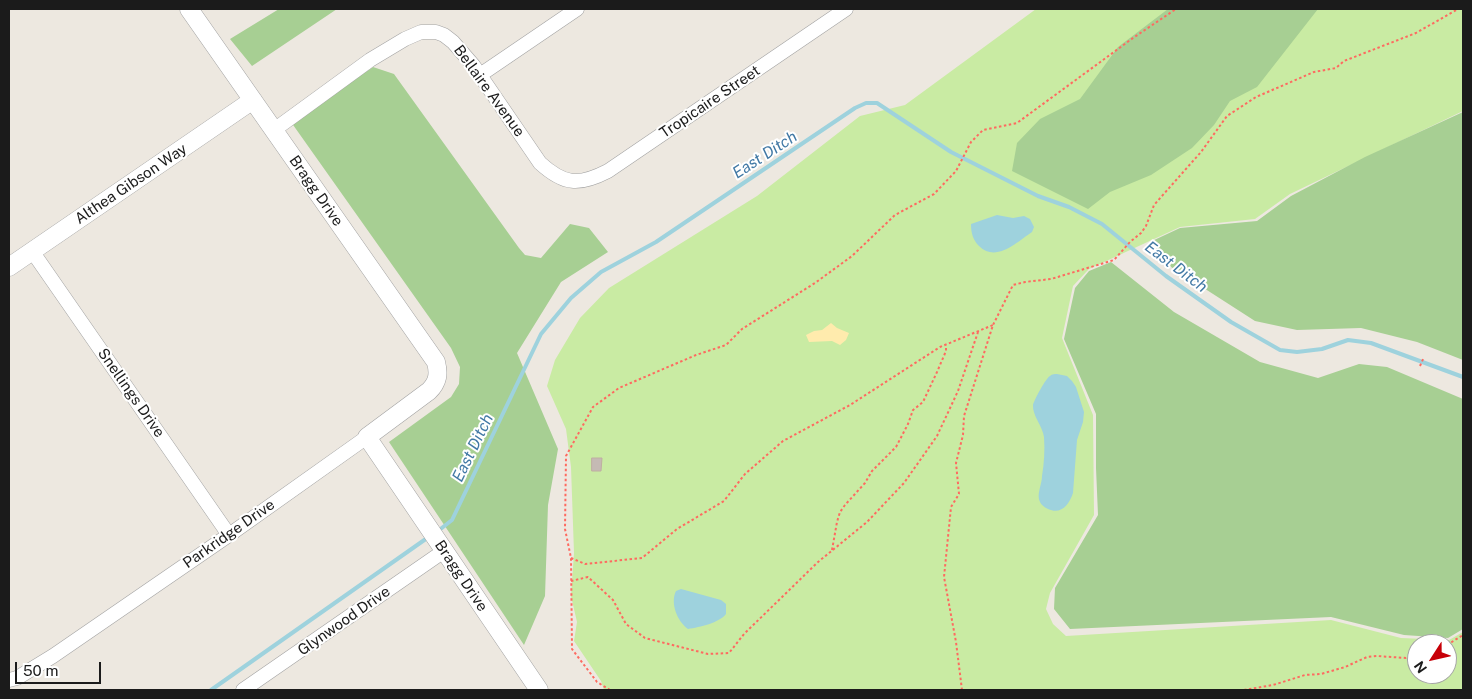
<!DOCTYPE html>
<html>
<head>
<meta charset="utf-8">
<style>
	body { margin:0 }
	#map { position:relative; width:1472px; height:699px; overflow:hidden; background:#ede8e0; font-family:"Public Sans",sans-serif }
	canvas { display:block }
	.frame { position:absolute; inset:0; border:10px solid #1b1b1b; pointer-events:none }
	.north { position:absolute; left:1407px; top:634px; width:50px; height:50px; box-sizing:border-box; background:#fff; border:1px solid #a4a4a4; border-radius:50%; rotate:235deg; font-size:14px; font-weight:700; line-height:20px; text-align:center; color:#1b1b1b }
	.north::after { content:''; display:block; margin:auto; width:18px; height:22px; background:#c70008; clip-path:polygon(50% 0,100% 100%,50% 72%,0 100%) }
	.scale { position:absolute; left:15px; top:662px; width:86px; height:22px; box-sizing:border-box; border:2px solid #1b1b1b; border-top:0; padding-left:6px; font-size:15px; line-height:18px; white-space:nowrap; color:#1b1b1b; -webkit-text-stroke:4px #fff; paint-order:stroke }
</style>
</head>
<body>
<div id="map">
<canvas width="1472" height="699"></canvas>
<div class="frame"></div>
<div class="north">N</div>
<div class="scale">50 m</div>
</div>
<script>
const ctx = document.querySelector('canvas').getContext('2d');
ctx.lineJoin = 'round';
function fillPath(path, color) { ctx.fillStyle = color; ctx.fill(path, 'evenodd'); }
function stroke(path, color, width, dash) { ctx.strokeStyle = color; ctx.lineWidth = width; ctx.lineCap = dash ? 'butt' : 'round'; ctx.setLineDash(dash || []); ctx.stroke(path); }
function label(font, color, halo, rows, align = 'center') {
  ctx.font = font + ' "Public Sans",sans-serif'; ctx.lineWidth = 4; ctx.setLineDash([]); ctx.textBaseline = 'middle'; ctx.strokeStyle = halo; ctx.fillStyle = color; for (const [text, x, y, turn = 0] of rows) {
    ctx.save(); ctx.translate(x, y); ctx.rotate((+turn || 0) * Math.PI / 180); ctx.textAlign = isNaN(turn) ? turn : align; if (halo) ctx.strokeText(text, 0, 0); ctx.fillText(text, 0, 0); ctx.restore();
  }
}
fillPath(new Path2D(`
	M1036 9H1463V111L1290 194 1255 219 1180 227 1089 269 1073 286 1062 338 1093 415 1094 515 1050 593 1046 609 1053 624 1066 636 1331 620 1401 638 1449 640 1463 632V690H604L601 681 574 641 577 622 571 596 574 553 571 467 566 429 547 386 555 360 580 318 609 288 757 196 860 116 905 105ZM1417 644H1447V674H1417Z`), '#c9eba3');
fillPath(new Path2D(`
	M279 9H337L252 66 230 39Z
	M1168 9H1318L1257 87 1230 101 1214 125 1192 148 1151 175 1110 192 1088 209 1012 171 1017 143 1040 119 1080 99 1118 47Z
	M373 67 394 74 519 248 525 255 541 258 570 224 589 228 608 252 561 282 517 353 558 449 548 505 545 596 524 645 389 442 451 397 459 384 460 367 451 348 291 122Z
	M1463 112V360L1417 342 1361 328 1297 330 1255 321 1154 256 1150 242 1180 228 1257 221 1291 196 1365 157Z
	M1111 262 1174 312 1260 362 1318 378 1359 364 1387 367 1463 399V629L1448 638 1404 635 1331 617 1070 629 1054 609 1055 588 1098 515 1096 468V414L1064 339 1075 288 1089 271Z`), '#a7cf93');
fillPath(new Path2D(`
	M831 323 837 328 849 333 846 340 840 345 832 341 809 342 806 335 814 331 822 330Z`), '#ffebad');
fillPath(new Path2D(`
	M997 215 1013 218 1024 216 1030 219 1034 227 1032 232C1017 242 996 263 979 246 973 240 971 233 971 224Z
	M1057 374 1067 376 1072 381 1076 387 1084 412 1083 422 1077 440 1073 493C1069 505 1061 515 1048 509 1046 508 1041 505 1040 502 1036 495 1042 484 1042 476 1044 464 1045 450 1044 437 1043 427 1032 415 1033 405 1034 400 1046 378 1050 376 1052 374 1055 374 1057 374Z
	M681 589 721 600 726 604V614C719 623 700 627 688 629 677 621 670 603 676 591Z`), '#9ed2dd');
stroke(new Path2D(`
	M438 531 452 520 541 334 571 298 601 272 656 242 855 108 866 103H877L951 152 1038 196 1069 207 1102 224 1166 276 1231 322 1280 350 1297 352 1322 349 1348 340 1371 343 1463 377
	M211 690 430 536`), '#9ed2dd', 4);
const building = new Path2D(`
	M592 458H602L601 471H592Z`);
fillPath(building, '#c5bab4');
stroke(building, '#bfaea2', 1);
const minor = new Path2D(`
	M480 75 577 9
	M274 130 370 60 405 39 421 32H436L444 35 453 42 473 65 540 163C564 185 579 186 608 171L846 9
	M32 251 229 535
	M9 680 17 678 53 656 229 535 367 437
	M243 690 444 551`);
const tertiary = new Path2D(`
	M189 9 436 362C439 374 438 382 429 391L367 437 539 690
	M9 267 253 100`);
stroke(minor, '#a2a2a2', 15);
stroke(tertiary, '#a2a2a2', 19);
stroke(new Path2D(`
	M1420 366 1424 357
	M832 550 837 522 840 512 845 505 865 483 872 471 896 447 908 424 913 410 923 402 937 372 946 351V346
	M571 558 585 564 642 558 677 529 724 501 745 474 783 441 850 405 940 347 993 325
	M571 581 588 577 613 600 626 624 645 638 708 654 729 653 744 634 818 562 867 522 904 483 937 436 958 391 978 332
	M1447 645 1463 635
	M610 690 597 682 572 649 571 558 565 529 566 456 593 407 619 388 696 355 726 345 742 329 815 283 852 256 895 215 934 194 956 171 971 142 983 130 1017 123 1133 38 1176 9
	M962 690 956 642 944 577 951 507 959 494 956 463 963 435 964 416 993 325 1013 285 1025 282 1051 279 1114 260 1130 242 1141 233 1146 226 1154 205 1201 152 1227 116 1256 97 1314 72 1336 68 1344 61 1416 33 1458 9
	M1244 690 1273 685 1305 675 1321 674 1345 667 1367 657 1377 656 1406 658 1417 656`), '#fe6a60', 2, [2.5, 2.5]);
stroke(minor, '#fff', 14);
stroke(tertiary, '#fff', 18);
label('15px', '#1b1b1b', '#fff', [
	["Bellaire Avenue",489,91,54],
	["Tropicaire Street",710,102,-34],
	["Althea Gibson Way",131,184,-34],
	["Bragg Drive",316,191,55],
	["Snellings Drive",131,393,55],
	["Parkridge Drive",229,534,-35],
	["Bragg Drive",461,576,56],
	["Glynwood Drive",344,621,-35]
]);
label('italic 16px', '#4279a5', '#fff', [
	["East Ditch",765,155,-33],
	["East Ditch",1176,267,37],
	["East Ditch",473,448,-64]
]);
</script>
</body>
</html>
